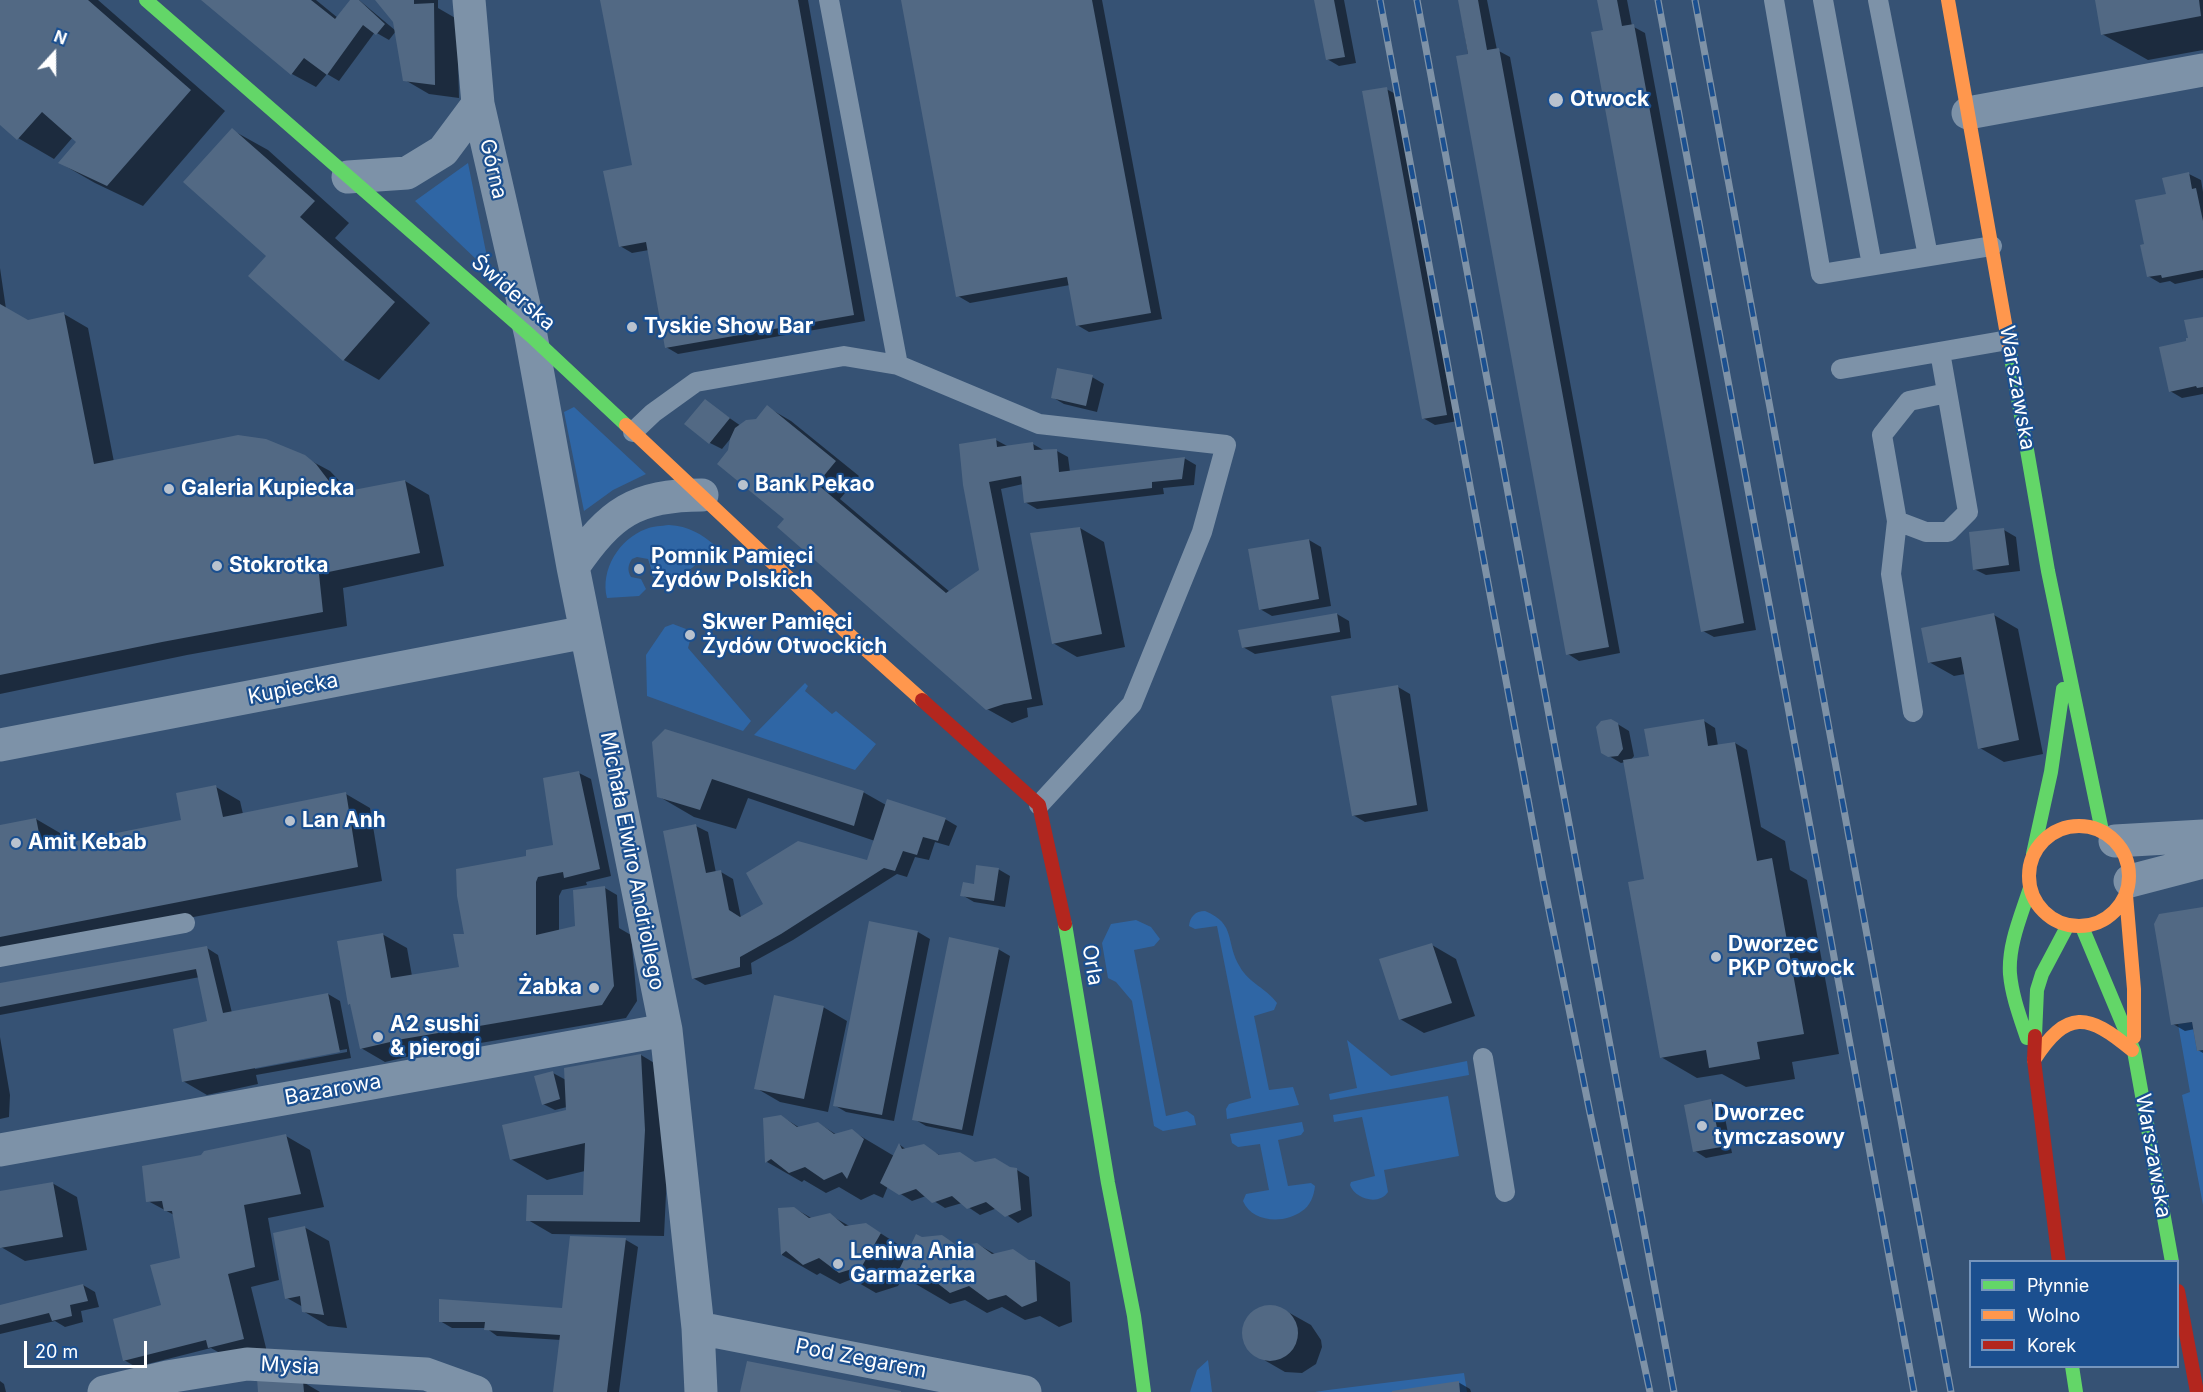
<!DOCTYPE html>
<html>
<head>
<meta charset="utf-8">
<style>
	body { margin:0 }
	#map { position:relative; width:2203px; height:1392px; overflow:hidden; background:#365274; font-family:Inter,sans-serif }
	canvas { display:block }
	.legend { position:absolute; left:1969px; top:1260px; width:210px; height:108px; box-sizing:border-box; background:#1b4f8f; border:2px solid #7695bc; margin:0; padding:8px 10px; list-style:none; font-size:18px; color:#fff }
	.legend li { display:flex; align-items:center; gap:12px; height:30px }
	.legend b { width:30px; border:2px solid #7695bc }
	.north { position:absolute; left:24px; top:24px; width:60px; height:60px; -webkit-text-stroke:4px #1b4f8f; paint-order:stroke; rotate:21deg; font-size:16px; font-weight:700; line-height:24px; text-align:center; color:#fff }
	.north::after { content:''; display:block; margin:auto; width:21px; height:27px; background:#fff; clip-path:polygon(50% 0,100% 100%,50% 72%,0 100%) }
	.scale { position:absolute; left:24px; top:1341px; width:123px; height:27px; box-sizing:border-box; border:3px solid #fff; border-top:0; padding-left:8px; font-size:18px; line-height:21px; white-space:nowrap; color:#fff; -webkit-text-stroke:4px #1b4f8f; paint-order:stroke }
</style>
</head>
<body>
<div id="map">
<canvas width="2203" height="1392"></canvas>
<ul class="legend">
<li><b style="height:8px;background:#63d668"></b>Płynnie</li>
<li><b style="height:8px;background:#ff974d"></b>Wolno</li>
<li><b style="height:8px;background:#b3261e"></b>Korek</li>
</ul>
<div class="north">N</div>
<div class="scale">20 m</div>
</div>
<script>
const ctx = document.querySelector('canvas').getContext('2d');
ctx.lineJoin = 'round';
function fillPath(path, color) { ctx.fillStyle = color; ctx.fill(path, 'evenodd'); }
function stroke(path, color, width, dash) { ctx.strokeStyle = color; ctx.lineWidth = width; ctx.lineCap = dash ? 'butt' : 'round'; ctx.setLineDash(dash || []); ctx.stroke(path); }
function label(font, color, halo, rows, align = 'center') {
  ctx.font = font + ' Inter,sans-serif'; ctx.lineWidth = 4.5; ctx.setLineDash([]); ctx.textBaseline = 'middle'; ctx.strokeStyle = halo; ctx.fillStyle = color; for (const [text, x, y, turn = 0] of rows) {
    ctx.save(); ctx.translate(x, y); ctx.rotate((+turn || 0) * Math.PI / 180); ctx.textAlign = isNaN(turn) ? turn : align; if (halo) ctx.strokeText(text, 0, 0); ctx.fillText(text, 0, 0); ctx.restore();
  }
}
fillPath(new Path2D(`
	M468 163 487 257 478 261 415 201Z
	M574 407 646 474 613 490 584 511 564 412Z
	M669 525C689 526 701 534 716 546L692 568 662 588 650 573 651 568 648 559 637 557 632 559C628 565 627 570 631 577L641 579 646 589 639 596 607 598C600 570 619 539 646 529 653 526 661 526 669 525Z
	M673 624 686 629 691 637 688 648 751 721 743 731 647 696 646 655 665 627Z
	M805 683 808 686 805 691 832 714 836 711 876 744 855 770 754 735Z
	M1205 911C1237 924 1225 943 1240 967 1249 983 1266 988 1277 1003L1274 1010 1254 1016 1269 1090 1293 1087 1299 1105 1227 1119 1226 1109 1229 1104 1251 1098 1217 926 1195 929 1189 926C1190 917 1195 911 1205 911Z
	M1136 920 1151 927 1160 939 1154 946 1134 950 1166 1116 1187 1111 1194 1116 1196 1125 1163 1131 1154 1126 1132 1001 1116 982 1108 978 1102 943 1111 924Z
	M2192 1022 2197 1051 2203 1050V1205L2182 1095 2190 1092 2178 1024Z
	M1347 1040 1391 1076 1467 1061 1469 1075 1330 1100 1329 1094 1357 1088Z
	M1448 1096 1459 1156 1384 1170 1388 1192C1379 1206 1355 1199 1350 1185L1351 1182 1375 1176 1362 1117 1334 1122 1333 1115Z
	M1302 1122 1304 1131 1301 1135 1278 1140 1288 1186 1311 1183 1315 1186C1314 1196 1310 1206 1302 1211 1285 1224 1252 1223 1243 1201L1246 1194 1269 1190 1260 1144 1238 1147 1232 1143 1230 1134Z
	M1208 1360 1212 1392H1190L1197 1370Z
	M1464 1373 1467 1392H1315L1328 1390Z`), '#2f66a5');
fillPath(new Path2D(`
	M0 0H98L225 111 143 206 95 183 60 163 78 142 73 137 54 159 18 138 0 123Z
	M203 0H316L338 18 352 0H359L396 31 389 40 375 32 339 81 327 74 316 87 292 74Z
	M377 0H438V8L457 19 459 98 429 94 405 80 395 21Z
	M602 0H808L865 321 678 354 666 347 649 250 632 253 620 246 633 166Z
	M902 0H1102L1162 319 1089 332 1077 325 1070 285 970 303 958 296Z
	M1316 0H1344L1356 63 1339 66 1327 59Z
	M1459 0H1487L1497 50 1510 57 1620 653 1579 661 1568 654Z
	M1599 0H1627L1632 26 1645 33 1756 630 1714 637 1703 631Z
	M2096 0H2203V50L2148 60 2102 34Z
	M1386 89 1398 95 1458 421 1435 425 1423 418Z
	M232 130 268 150 349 223 335 238 430 323 379 380 344 360 268 255Z
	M2189 174 2201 180 2203 192V278L2175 284 2170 281 2160 283 2148 276 2146 246 2167 195Z
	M0 268 6 309 28 321 64 314 88 328 114 462 304 457 330 471 350 492 405 481 429 495 444 566 343 588 347 626 187 655 0 694Z
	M2203 318V394L2182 398 2170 391 2188 342Z
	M1092 377 1104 384 1097 412 1064 404 1052 397Z
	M705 401 741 426 757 420 767 407 791 421 859 476 840 499 950 592 981 571 964 485 996 440 1009 447 1033 444 1045 451H1057L1068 457 1070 472 1184 458 1196 465 1194 485 1163 488 1164 494 1037 509 1025 502 1023 484 1001 489 1043 705 1027 708 1028 717 1012 723 987 709 786 519 729 450 731 438 722 449 710 443Z
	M1080 528 1104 542 1125 647 1077 657 1053 643Z
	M2004 530 2016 537 2020 571 1986 575 1974 569Z
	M1309 540 1321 547 1331 606 1272 616 1260 609Z
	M1337 614 1349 621 1351 638 1255 654 1243 647Z
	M1994 615 2018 629 2043 754 2004 762 1980 748 1965 674 1954 676 1929 662Z
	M1398 687 1410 694 1428 811 1365 822 1353 815Z
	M1611 720 1629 731 1634 756 1631 760 1651 757 1704 721 1715 728 1718 746 1735 743 1747 750 1761 827 1785 841 1790 870 1807 880 1839 1054 1792 1062 1795 1079 1746 1087 1722 1074 1697 1078 1661 1057 1645 880 1625 762 1621 763 1602 752Z
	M654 742 863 792 886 805 945 819 957 826 949 846 935 842 929 860 915 857 907 877 897 874 793 940 751 963 752 974 705 985 693 978 696 826 708 832 716 873 721 872 733 879 741 918 868 862 875 841 748 798 736 829 694 817 658 796Z
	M579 773 591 779 611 876 586 882 587 885 562 890 559 896V931L580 927 605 888 617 895 619 928 631 935 637 1001 626 1018 428 1052 385 1062 361 1048 352 1005 349 1004 382 934 407 948 412 976 464 968 465 935 527 857 553 847Z
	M216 787 240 801 243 814 346 794 370 808 382 881 0 954V827L36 819 60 833 62 845 183 821Z
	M998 869 1010 876 1005 907 974 902 962 895Z
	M2203 908V1053L2198 1050 2195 1029 2185 1031 2173 1024Z
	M870 923 918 932 930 939 894 1121 846 1112 834 1105Z
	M1432 945 1456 959 1475 1016 1424 1033 1400 1019Z
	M207 948 218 955 232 1013 328 994 340 1001 351 1058 256 1075 258 1084 207 1095 183 1081 213 1022 200 977 0 1015V984ZM347 1049V1052L255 1069V1065Z
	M998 949 1010 956 973 1136 926 1126 914 1119Z
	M823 1007 847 1021 828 1112 780 1102 756 1088Z
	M0 1037 10 1095 9 1117 0 1119Z
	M641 1055 676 1076 668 1152 664 1236 552 1234 528 1220 584 1197 585 1171 547 1180 511 1159 567 1111V1107L555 1110 543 1104 553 1073 566 1080Z
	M1711 1101 1723 1108 1732 1153 1706 1158 1695 1151Z
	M781 1116 800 1128 818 1123 837 1135 852 1131 894 1156 900 1145 907 1150 936 1153 941 1156 1017 1170 1029 1177 1032 1216 1018 1223 997 1208 980 1215 962 1203 945 1208 926 1196 912 1201 888 1186 883 1198 874 1194 861 1200 839 1187 826 1193 804 1180 802 1182 767 1162Z
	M286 1136 310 1150 324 1207 268 1218 279 1280 251 1287 267 1352 234 1361 211 1348 136 1367 124 1360 162 1307 184 1259 174 1215 148 1201 201 1156Z
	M52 1183 77 1197 87 1250 25 1261 1 1247 0 1193Z
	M794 1208 813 1219 830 1215 851 1227 866 1224 910 1252 922 1238 942 1237 961 1247 977 1244 995 1254 1034 1261 1070 1282 1072 1322 1059 1327 1040 1316 1025 1320 1002 1307 987 1313 965 1300 950 1304 914 1283 904 1275 898 1286 876 1293 852 1279 840 1284 820 1273 817 1275 782 1255 779 1210Z
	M304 1227 329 1241 347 1328 328 1326 303 1311V1307L287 1298Z
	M571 1237 626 1240 638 1247 619 1392H555L561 1340 497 1336 486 1328H452L440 1321 563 1309Z
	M83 1285 95 1292 99 1307 81 1311 83 1322 65 1327 55 1321 0 1334V1306Z
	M1269 1306 1286 1311 1311 1325 1321 1340 1322 1347 1316 1364 1302 1373 1285 1372 1252 1353 1247 1346 1244 1337 1247 1319 1252 1313Z
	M0 1381 4 1384 6 1392H0Z
	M303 1382 320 1392H259Z
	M1458 1382 1470 1389 1471 1392H1393Z`), '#0007');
fillPath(new Path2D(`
	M0 0H88L191 90 107 186 58 163 76 142 42 112 17 140 0 125Z
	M201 0H311L335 19 350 0H359L385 24 376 35 363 25 327 75 304 58 291 75Z
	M375 0H414V4L434 3 435 85 403 81 393 22Z
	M600 0H798L854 315 665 348 646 242 619 247 603 171 632 165Z
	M901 0H1092L1151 313 1076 326 1067 277 956 297Z
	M1314 0H1334L1345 57 1326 60Z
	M1458 0H1478L1487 50 1499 48 1609 647 1566 655 1456 56 1468 54Z
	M1597 0H1617L1622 26 1634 24 1744 623 1701 632 1591 32 1603 30Z
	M2095 0H2199L2201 16 2101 35Z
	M1387 87 1447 415 1422 419 1362 91Z
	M232 128 315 201 300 217 395 302 343 361 248 276 266 256 183 182Z
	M2189 172 2192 189 2196 188 2203 221V270L2162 278 2161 275 2147 277 2140 245 2144 244 2135 200 2166 194 2162 178Z
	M0 304 28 320 64 312 94 464 238 435 266 439 305 455 316 464 332 485 343 492 405 480 420 553 319 574 323 612 162 642 0 675Z
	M2203 317V387L2197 388 2196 386 2169 392 2159 347 2186 341V338H2188L2184 320Z
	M1057 368 1093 375 1086 406 1051 398Z
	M705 399 730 418 709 444 684 424Z
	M767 405 836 461 817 484 946 593 979 570 963 485 959 444 996 438 997 447 1033 442 1034 450 1057 449 1059 472 1185 457 1182 479 1152 482V488L1024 503 1021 476 989 482 1032 699 1004 704 986 710 777 527 784 519 717 464 728 450 730 439 735 428 746 420 756 419Z
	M1080 527 1102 634 1052 644 1030 533Z
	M2004 528 2009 565 1973 570 1969 532Z
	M1309 539 1319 599 1259 610 1248 549Z
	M1337 613 1340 632 1242 648 1238 630Z
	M1994 613 2019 740 1978 749 1961 657 1928 663 1921 628Z
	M1398 685 1417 805 1352 816 1331 696Z
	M1611 719 1618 723 1623 749 1618 756 1608 757 1601 753 1596 727 1601 721Z
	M1704 719 1708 746 1735 742 1757 861 1772 858 1804 1034 1757 1042 1760 1059 1709 1068 1706 1050 1660 1058 1628 882 1644 879 1623 760 1649 756 1644 729Z
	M665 729 864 791 854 826 712 779 700 810 657 797 652 742Z
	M579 771 600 869 564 878 563 872 538 877 536 882V935L575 926 573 890 605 886 614 986 602 1005 403 1039 360 1049 350 1004 348 1005 337 941 383 933 391 978 459 967 453 934H464L457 896 456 869 526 856V850L553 845 543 778Z
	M216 785 223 817 346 792 358 867 0 937V825L36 818 42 848 181 820 176 793Z
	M887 799 946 818 938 841 923 837 917 855 903 851 895 871 884 868 781 934 740 957V967L692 979 663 831 696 824 706 873 721 870 729 910 740 917 763 904 746 873 798 841 867 860Z
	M976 865 999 868 994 901 960 896 963 882 974 884Z
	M2203 907V1050L2197 1051 2192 1022 2171 1025 2154 924 2159 914Z
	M869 921 918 931 882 1115 833 1106Z
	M949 937 999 948 962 1130 912 1120Z
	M1432 943 1452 1003 1399 1020 1379 959Z
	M207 946 223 1013 328 993 340 1052 182 1082 173 1029 207 1021 196 969 0 1007V983Z
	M774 995 824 1006 804 1099 754 1089Z
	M641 1054 645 1130 640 1222 526 1221 527 1195H583L585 1143 510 1160 502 1125 566 1110 564 1068Z
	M553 1071 560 1099 542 1105 534 1076Z
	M1711 1099 1721 1147 1693 1152 1684 1105Z
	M781 1115 797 1127 818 1122 834 1134 852 1129 864 1139 847 1179 842 1172 824 1180 805 1167 789 1173 771 1159 765 1163 763 1118Z
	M286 1134 301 1194 244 1205 255 1267 228 1274 244 1339 208 1348 206 1340 123 1361 113 1319 161 1305 150 1265 180 1258 172 1211H164L162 1201 146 1202 142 1166 201 1155 204 1151Z
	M899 1143 902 1149 924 1144 939 1155 960 1152 975 1162 995 1158 1010 1167 1017 1168 1021 1210 1005 1217 986 1202 967 1209 952 1196 932 1203 916 1189 899 1195 880 1183Z
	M53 1182 63 1237 0 1248V1191Z
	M794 1207 809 1218 830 1213 845 1226 866 1223 881 1233 862 1266 839 1273 819 1258 803 1265 786 1251 781 1255 778 1208Z
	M305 1226 324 1315 302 1312 300 1296 285 1299 273 1233Z
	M916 1234 922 1237 942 1235 958 1246 977 1243 992 1254 1013 1249 1029 1260H1035L1037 1301 1022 1307 1006 1295 988 1300 969 1286 950 1293 932 1279 913 1284 898 1272Z
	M570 1236 626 1238 607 1392H553L560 1335 484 1330 485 1322H439V1299L562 1308Z
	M83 1284 88 1301 70 1305 72 1316 52 1321 49 1313 0 1325V1305Z
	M1242 1333a28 28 0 1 1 56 0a28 28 0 1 1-56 0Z
	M747 1361 901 1391V1392H740Z
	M257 1378 303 1381 304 1392H258Z
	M1459 1381 1460 1392H1392V1391Z`), '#526984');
stroke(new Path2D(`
	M829 0 898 365
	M1774 0 1821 274 1992 246
	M1823 0 1872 265
	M1878 0 1928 256
	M1940 352 1968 512 1948 532H1926L1897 521 1882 435 1909 401 1947 393
	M1841 369 2008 340
	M633 432 653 413 696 382 844 356 898 365 1039 424 1226 445 1202 532 1132 704 1039 805
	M1897 521 1891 574 1913 712
	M0 957 185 923
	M1483 1058 1505 1192`), '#7d92a8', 20);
stroke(new Path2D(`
	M469 0 478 104 531 336 573 567 666 1030 698 1328 701 1392
	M1968 113 2203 70
	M348 177 407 173 443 151 478 104
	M573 567C610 513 635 495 702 495
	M0 745 586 632
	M2115 841 2203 836
	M2130 881 2203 862
	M0 1150 666 1030
	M698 1328 1025 1392
	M104 1392 167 1377 247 1364 426 1374 476 1392`), '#7d92a8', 33);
stroke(new Path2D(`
	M146 0 531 336 626 425
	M2009 346 2048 571 2102 831
	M2033 854 2051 772 2063 689
	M1065 924 1108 1183 1134 1316 1144 1392
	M2082 927 2134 1051 2172 1262
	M2035 1036 2037 990 2042 974 2068 925
	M2027 1038C2020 1017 2012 996 2010 974 2008 945 2021 916 2030 888
	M2072 1366 2076 1392`), '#63d668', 14);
stroke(new Path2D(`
	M1948 0 2009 346
	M626 425 843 629 922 700
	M2029 876a50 50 0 1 1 100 0a50 50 0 1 1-100 0Z
	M2126 895 2134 989V1037
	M2034 1060C2067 1009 2088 1013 2132 1050`), '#ff974d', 14);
stroke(new Path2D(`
	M922 700 1039 805 1065 924
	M2035 1036 2034 1060 2059 1262
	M2178 1291 2197 1392`), '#b3261e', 14);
const rail = new Path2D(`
	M1380 0 1543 880 1590 1113 1650 1392
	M1417 0 1674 1392
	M1658 0 1914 1392
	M1695 0 1951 1392`);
stroke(rail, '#7e92a7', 7);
stroke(rail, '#1b4f8f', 4.5, [14]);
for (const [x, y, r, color] of [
	[1556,100,8,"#b9c2ce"],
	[632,327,6,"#b9c2ce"],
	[743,485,6,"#b9c2ce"],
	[169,489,6,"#b9c2ce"],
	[217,566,6,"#b9c2ce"],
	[639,569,6,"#b9c2ce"],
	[690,635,6,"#b9c2ce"],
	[290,821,6,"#b9c2ce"],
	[16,843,6,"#b9c2ce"],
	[1716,957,6,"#b9c2ce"],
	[594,988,6,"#b9c2ce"],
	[378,1037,6,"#b9c2ce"],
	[1702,1126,6,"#b9c2ce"],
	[838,1264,6,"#b9c2ce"]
]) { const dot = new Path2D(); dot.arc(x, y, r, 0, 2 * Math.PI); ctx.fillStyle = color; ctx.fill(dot); stroke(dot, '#1b4f8f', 2); }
label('bold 21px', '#fff', '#1b4f8f', [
	["Otwock",1570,100],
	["Tyskie Show Bar",644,327],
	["Bank Pekao",755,485],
	["Galeria Kupiecka",181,489],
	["Pomnik Pamięci",651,557],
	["Żydów Polskich",651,581],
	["Stokrotka",229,566],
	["Skwer Pamięci",702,623],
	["Żydów Otwockich",702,647],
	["Lan Anh",302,821],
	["Amit Kebab",28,843],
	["Dworzec",1728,945],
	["PKP Otwock",1728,969],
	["Żabka",582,988,"right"],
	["A2 sushi",390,1025],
	["& pierogi",390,1049],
	["Dworzec",1714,1114],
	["tymczasowy",1714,1138],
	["Leniwa Ania",850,1252],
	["Garmażerka",850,1276]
], 'left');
label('21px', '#fff', '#1b4f8f', [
	["Górna",493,169,77],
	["Świderska",513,293,41],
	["Warszawska",2017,388,80],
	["Kupiecka",293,689,-11],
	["Michała Elwiro Andriollego",632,861,79],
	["Orla",1092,965,81],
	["Bazarowa",333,1090,-10],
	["Warszawska",2153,1156,80],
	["Pod Zegarem",861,1359,11],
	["Mysia",290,1366,3]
]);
</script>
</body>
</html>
